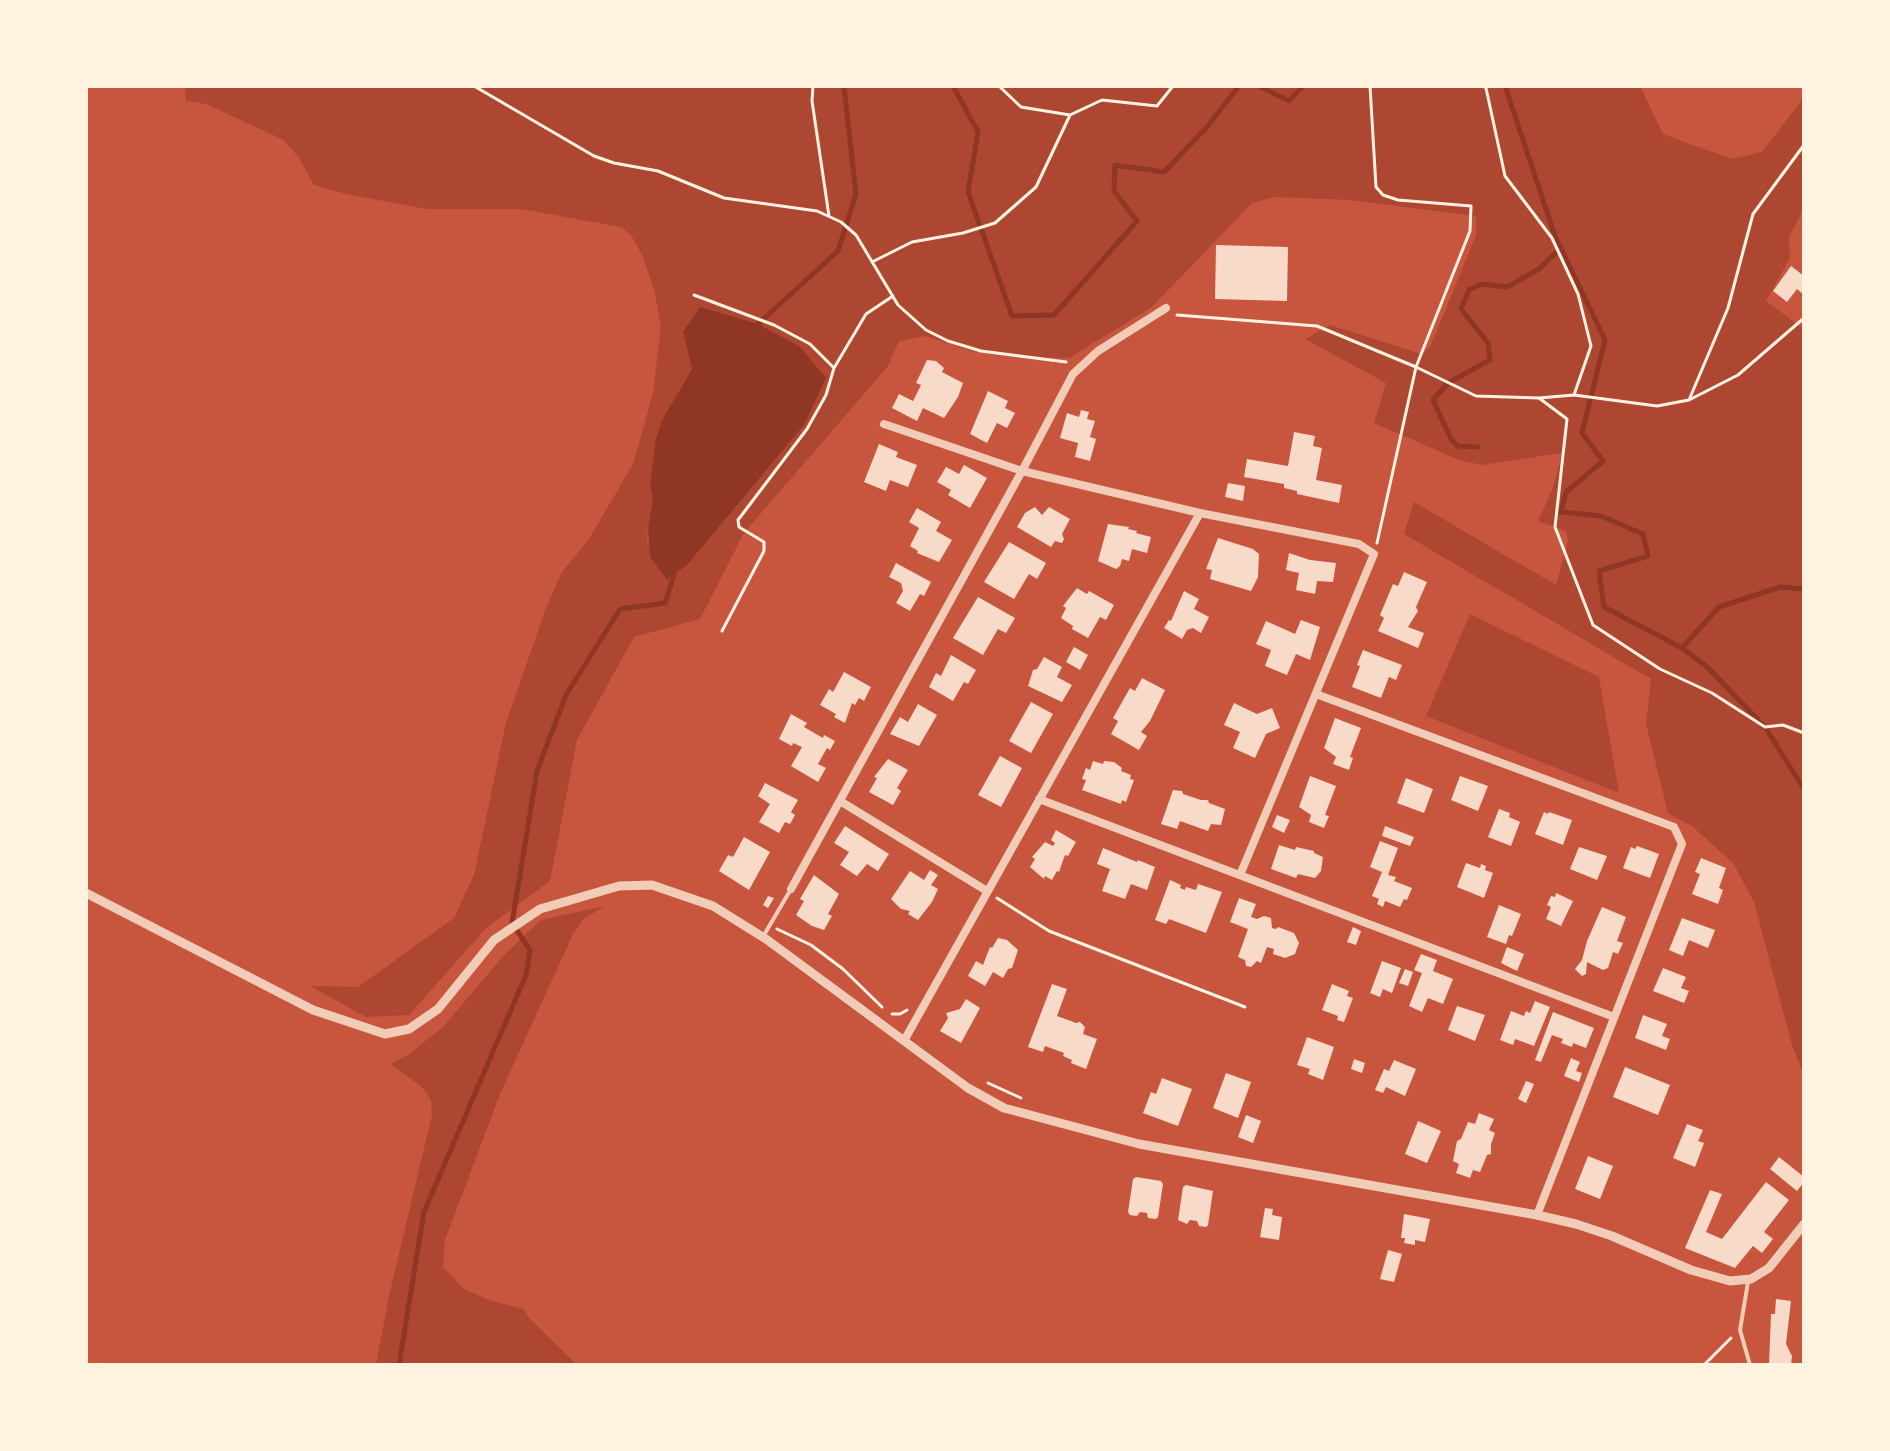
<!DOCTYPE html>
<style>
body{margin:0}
#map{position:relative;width:1890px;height:1451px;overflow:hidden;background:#c8553d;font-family:Lato,sans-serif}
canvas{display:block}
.frame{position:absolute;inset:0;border:88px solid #fff3e0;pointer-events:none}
</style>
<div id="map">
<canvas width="1890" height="1451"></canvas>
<div class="frame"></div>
</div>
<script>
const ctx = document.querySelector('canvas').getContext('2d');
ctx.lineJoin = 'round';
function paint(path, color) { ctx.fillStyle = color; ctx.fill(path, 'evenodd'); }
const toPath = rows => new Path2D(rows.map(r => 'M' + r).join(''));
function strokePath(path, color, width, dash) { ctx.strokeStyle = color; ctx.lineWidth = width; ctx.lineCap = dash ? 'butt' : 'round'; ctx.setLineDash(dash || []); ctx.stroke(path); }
paint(toPath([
 [185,86,1640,86,1663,134,1732,159,1762,152,1804,97,1804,208,1789,237,1790,258,1766,301,1801,327,1804,325,1804,1075,1792,1045,1754,902,1733,863,1692,826,1668,813,1646,724,1651,679,1404,534,1414,502,1556,585,1568,541,1566,531,1538,521,1553,488,1562,453,1482,465,1459,460,1374,423,1386,383,1305,339,1330,325,1421,354,1430,347,1476,235,1476,216,1350,200,1275,197,1252,203,1152,307,1069,358,1016,357,971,351,925,336,899,341,888,366,744,533,700,619,634,637,577,740,550,881,487,927,409,1015,366,1017,310,986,358,987,454,918,474,875,506,723,546,608,562,572,589,539,633,464,653,393,661,326,654,289,642,255,631,235,621,227,521,209,427,209,346,194,314,185,299,158,284,140,206,104,186,101],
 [683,332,804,425,687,565,667,580,647,540,648,528,653,498,656,438,662,420,692,369],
 [1470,614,1599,677,1619,793,1426,716],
 [605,906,582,920,573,934,500,1094,445,1240,443,1267,464,1289,492,1301,524,1309,529,1318,577,1365,376,1365,389,1296,432,1115,431,1100,421,1086,390,1064,409,1054,444,1026,504,955,541,920]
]), '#ae4732');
paint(toPath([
 [700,307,758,324,799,346,826,378,804,425,687,565,667,580,650,557,648,528,653,498,650,485,656,438,662,420,692,369,683,332]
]), '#8f3625');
strokePath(toPath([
 [953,86,978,132,968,192,1012,316,1054,315,1137,221,1114,191,1115,165,1164,172,1207,127,1239,86],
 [1259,86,1289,101,1303,86],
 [1505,86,1555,236,1605,340,1582,433,1603,461,1566,492,1561,512,1601,516,1643,534,1648,556,1599,571,1604,607,1682,648,1719,607,1780,587,1804,589],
 [758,324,838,251,856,194,844,86],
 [1478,447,1458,446,1451,439,1433,400,1448,383,1490,360,1488,343,1461,309,1469,290,1481,284,1507,287,1539,269,1561,248],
 [1682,648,1707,667,1765,727,1804,789],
 [399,1365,424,1212,526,975,530,950,512,923,537,771,566,695,620,609,665,603,674,575]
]), '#8f3625', 5);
paint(toPath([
 [1216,245,1288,247,1287,301,1215,299],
 [1791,266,1804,276,1804,295,1797,289,1787,302,1773,291],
 [927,360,936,361,944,368,942,372,963,383,958,397,944,418,923,408,917,421,892,408,899,394,913,401,921,385,916,383],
 [988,391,1008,401,1005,408,1015,413,1007,428,997,423,987,443,970,434],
 [1081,410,1089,412,1087,419,1095,421,1090,437,1096,439,1090,461,1075,457,1078,443,1060,438,1067,413,1079,417],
 [1294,432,1315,436,1313,446,1322,448,1316,480,1342,485,1339,503,1297,494,1297,491,1284,488,1284,484,1244,477,1247,459,1288,466],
 [879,444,898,452,896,457,917,465,908,487,890,480,886,491,864,482],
 [964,465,987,478,970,508,948,495,951,490,937,482,946,467,959,474],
 [1228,483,1245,486,1243,501,1225,497],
 [1035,507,1042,515,1049,507,1070,519,1062,534,1064,539,1062,543,1055,541,1051,547,1017,527,1025,513],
 [917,508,941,522,936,531,952,540,939,562,917,553,918,551,910,546,919,528,909,522],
 [1108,524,1129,527,1128,529,1137,531,1136,533,1151,537,1147,553,1132,549,1129,561,1122,559,1120,566,1116,569,1098,561],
 [1218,538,1253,549,1259,554,1258,577,1251,591,1210,579,1212,570,1206,569],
 [1009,542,1046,563,1037,579,1029,574,1014,599,984,582],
 [1289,553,1310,560,1336,563,1333,582,1317,581,1315,594,1296,590,1299,573,1286,570],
 [896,563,931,582,924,596,920,594,910,611,896,603,903,591,901,583,889,577],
 [1404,572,1427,582,1416,607,1418,611,1408,627,1424,633,1418,648,1378,631,1384,618,1380,615,1393,584,1398,586],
 [1077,588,1087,594,1089,591,1114,605,1106,620,1100,617,1088,638,1072,629,1073,626,1061,618,1066,608,1063,606],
 [1184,591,1199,599,1194,609,1209,617,1201,633,1193,628,1187,630,1182,639,1164,628,1169,620,1171,621],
 [978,597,1015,618,1006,633,998,629,983,655,953,638],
 [1301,620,1320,627,1310,660,1296,654,1287,675,1265,666,1271,650,1256,644,1266,621,1295,634],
 [1074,647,1088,655,1080,670,1066,662],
 [1363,650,1402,665,1396,680,1389,677,1381,698,1352,687,1360,666,1357,665],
 [951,655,976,670,968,684,964,682,953,701,929,687,936,673,941,676],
 [1044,657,1062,667,1057,677,1072,685,1062,702,1028,686,1033,670,1037,669],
 [844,672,871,687,864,701,859,698,855,705,852,703,845,723,834,717,836,714,820,705,829,689,833,692],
 [1142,678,1165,690,1150,721,1141,732,1147,736,1139,750,1111,734,1118,721,1113,718,1130,688,1135,691],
 [1031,702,1053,714,1031,753,1009,741],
 [1234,703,1257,714,1272,708,1280,728,1266,734,1255,758,1233,748,1240,732,1224,725],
 [918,704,937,715,919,746,890,734,900,717,908,722],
 [791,714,807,723,804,727,823,738,824,735,835,741,830,750,827,748,818,764,826,768,818,782,791,766,802,747,793,743,792,746,779,739],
 [1335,718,1361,728,1350,757,1353,758,1349,770,1333,764,1336,757,1324,748],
 [1000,756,1022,768,1001,807,978,795],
 [888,759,908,770,897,788,901,791,893,805,869,792,877,778,874,777],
 [1093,761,1103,764,1104,761,1114,762,1122,768,1121,771,1131,775,1130,779,1134,780,1126,802,1122,800,1121,804,1082,790,1086,780,1082,779,1086,768,1090,770],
 [1310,776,1336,786,1325,815,1329,816,1324,828,1309,822,1311,815,1299,807],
 [1460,776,1488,786,1478,811,1451,800],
 [1406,778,1433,789,1424,813,1397,803],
 [765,783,798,800,791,812,795,815,790,824,785,822,779,833,759,822,770,804,758,796],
 [1173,790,1182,791,1183,794,1201,800,1208,800,1209,803,1225,809,1221,825,1211,824,1208,831,1180,821,1177,829,1161,824],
 [1499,809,1510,813,1509,817,1520,822,1511,846,1488,837],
 [1544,812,1548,814,1549,812,1572,820,1563,845,1535,834],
 [1277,815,1290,820,1284,833,1272,827],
 [845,826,889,854,878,871,867,864,857,876,840,865,849,852,834,843],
 [1385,826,1414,837,1410,846,1382,836],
 [1056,830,1076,842,1068,856,1065,855,1059,872,1057,871,1052,880,1045,876,1044,879,1030,867,1035,859,1032,857,1045,842,1053,846,1055,843,1051,840],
 [744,837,770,852,749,890,719,871,728,855,733,857],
 [1380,841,1398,848,1388,875,1396,877,1394,881,1412,888,1407,900,1404,899,1400,907,1385,901,1383,907,1377,904,1379,899,1372,896,1382,872,1370,867],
 [1279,845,1295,850,1296,847,1314,851,1314,853,1323,857,1321,871,1315,878,1298,874,1296,878,1271,869],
 [1637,846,1659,854,1650,878,1623,868,1631,847,1635,849],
 [1579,847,1607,856,1597,880,1570,869],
 [1103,848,1137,862,1138,860,1155,867,1147,890,1131,884,1125,899,1102,891,1110,869,1097,864],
 [1701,858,1726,868,1719,888,1723,890,1718,904,1692,894,1700,874,1695,872],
 [1466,863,1480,868,1481,864,1486,866,1485,870,1493,873,1484,898,1457,887],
 [930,870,938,875,931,885,938,889,932,902,918,920,908,914,910,911,901,909,891,899,910,871,924,880],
 [814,875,839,894,828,914,832,916,824,930,812,926,796,915,804,901,800,899],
 [1170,880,1181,885,1180,888,1185,890,1186,887,1196,890,1198,884,1222,892,1206,933,1169,919,1166,924,1155,920],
 [1556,893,1573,901,1561,926,1546,919,1551,907,1547,905,1551,896,1555,897],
 [768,896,774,898,768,908,763,905],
 [1239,898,1256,904,1251,917,1257,919,1264,916,1271,918,1272,928,1276,929,1278,927,1294,933,1299,943,1295,954,1285,958,1273,954,1274,949,1267,947,1261,963,1257,961,1251,967,1246,966,1245,960,1238,957,1248,929,1230,922],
 [1499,905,1521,914,1512,936,1509,935,1506,944,1487,937],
 [1602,907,1626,917,1617,941,1623,943,1618,954,1613,952,1608,968,1603,970,1587,962,1586,974,1582,976,1575,969,1582,960,1587,941],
 [1682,918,1715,930,1708,948,1689,940,1683,956,1669,950],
 [1353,927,1361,931,1356,945,1347,942],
 [998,938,1007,940,1018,950,1012,968,1008,969,1003,978,993,972,985,986,968,976,976,961,983,965,990,947,992,948],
 [1507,947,1524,954,1517,971,1501,963],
 [1421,954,1437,960,1433,971,1453,979,1443,1004,1428,998,1422,1012,1409,1006,1422,973,1414,970],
 [1382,961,1401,968,1392,993,1383,989,1380,997,1370,993],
 [1663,968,1686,977,1681,988,1689,991,1684,1003,1653,991],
 [1405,969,1413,972,1408,986,1399,983],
 [1052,984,1067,989,1057,1016,1076,1023,1080,1022,1085,1027,1083,1034,1097,1039,1086,1069,1071,1063,1072,1060,1063,1056,1064,1053,1045,1046,1043,1052,1028,1047],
 [1332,984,1349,991,1347,996,1353,998,1344,1022,1337,1020,1338,1016,1322,1010],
 [966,999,980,1008,961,1043,940,1031,948,1018,946,1013,960,1009],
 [1535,1001,1550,1007,1534,1046,1515,1039,1513,1045,1500,1040,1511,1011,1524,1016,1526,1011,1530,1013],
 [1457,1006,1485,1015,1475,1041,1448,1030],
 [1553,1012,1594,1028,1586,1048,1573,1043,1572,1047,1561,1043,1563,1039,1552,1035,1541,1062,1535,1060],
 [1643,1015,1667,1024,1662,1036,1670,1039,1666,1050,1635,1038],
 [1307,1037,1334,1047,1323,1080,1308,1074,1310,1069,1297,1065],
 [1571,1058,1580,1062,1576,1071,1582,1073,1579,1082,1564,1076],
 [1354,1059,1365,1063,1362,1073,1351,1069],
 [1394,1060,1416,1069,1405,1096,1386,1087,1383,1093,1375,1090,1384,1069,1389,1071],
 [1625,1067,1670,1085,1658,1115,1613,1097],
 [1226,1073,1251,1082,1238,1118,1213,1108],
 [1162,1078,1192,1089,1178,1126,1143,1113,1151,1092,1156,1094],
 [1526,1081,1534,1084,1526,1103,1518,1099],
 [1479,1113,1494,1119,1489,1130,1495,1133,1491,1144,1491,1154,1487,1155,1480,1172,1473,1170,1470,1178,1456,1173,1459,1164,1453,1161,1457,1141,1461,1139,1468,1122,1475,1124],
 [1246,1115,1261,1121,1253,1143,1238,1137],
 [1418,1121,1441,1131,1427,1163,1405,1154],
 [1687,1124,1703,1130,1698,1141,1704,1143,1695,1167,1673,1158],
 [1588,1156,1613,1166,1600,1199,1575,1189],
 [1779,1157,1804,1177,1804,1182,1797,1191,1770,1169],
 [1136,1177,1161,1181,1163,1184,1158,1217,1156,1219,1148,1218,1147,1213,1140,1212,1137,1216,1130,1215,1128,1212,1133,1179],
 [1766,1182,1789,1200,1764,1232,1773,1239,1762,1253,1753,1246,1735,1268,1685,1248,1710,1190,1722,1194,1706,1232,1722,1239],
 [1186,1185,1213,1191,1208,1225,1206,1227,1199,1226,1197,1221,1190,1220,1187,1224,1178,1220,1183,1187],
 [1265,1208,1273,1209,1272,1215,1282,1217,1279,1240,1260,1237],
 [1404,1214,1430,1219,1425,1242,1415,1240,1415,1245,1404,1243,1405,1238,1401,1238],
 [1388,1250,1402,1254,1394,1282,1380,1279],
 [1776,1299,1791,1301,1786,1344,1792,1356,1791,1365,1769,1365,1771,1314,1775,1314]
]), '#f7dbc8');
strokePath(toPath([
 [474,86,594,156,614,163,658,171,724,198,817,211,841,222,856,235,898,305,926,330,948,341,981,351,1066,362],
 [813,86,812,101,829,216],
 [999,86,1021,107,1070,115,1102,100,1157,106,1173,86],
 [1370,86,1376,187,1383,195,1398,200,1471,206,1470,231,1416,367,1377,543],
 [1483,86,1486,88,1505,176,1552,238,1578,294,1591,346,1574,395],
 [872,262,912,242,963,233,995,223,1036,187,1070,115],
 [694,295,774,325,810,344,834,368],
 [1177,315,1317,326,1416,367,1476,396,1539,398,1574,395,1657,406,1689,400,1738,375,1804,318],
 [1539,398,1567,419,1555,527,1593,625,1660,669,1712,693,1765,727,1783,725,1804,733],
 [1689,400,1728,308,1753,214,1804,145],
 [722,631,764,551,764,542,739,527,738,520,807,429,826,395,834,368,866,314,893,296],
 [997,898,1049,931,1245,1007],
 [777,929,811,945,843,969,882,1007],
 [892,1014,900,1014,907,1010],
 [988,1083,1021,1098],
 [1704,1365,1731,1338]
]), '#fff3e0', 3);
strokePath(toPath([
 [764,935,791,889],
 [1748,1282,1740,1330,1750,1365]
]), '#f1ccb7', 4);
strokePath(toPath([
 [884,424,1022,471,1200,513,1359,544,1374,554,1240,875],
 [1316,694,1674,827,1682,844,1537,1215],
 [1039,799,1614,1017],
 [840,801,987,891],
 [791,889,1022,471,1073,374,1098,351,1166,308],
 [905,1039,1200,513]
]), '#f1ccb7', 8);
strokePath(toPath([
 [86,893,313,1010,385,1034,409,1029,438,1009,494,940,540,909,619,886,652,885,713,906,766,939,968,1088,1004,1108,1139,1144,1537,1215,1576,1224,1612,1236,1691,1270,1730,1281,1751,1279,1769,1268,1804,1224]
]), '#f1ccb7', 9);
</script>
